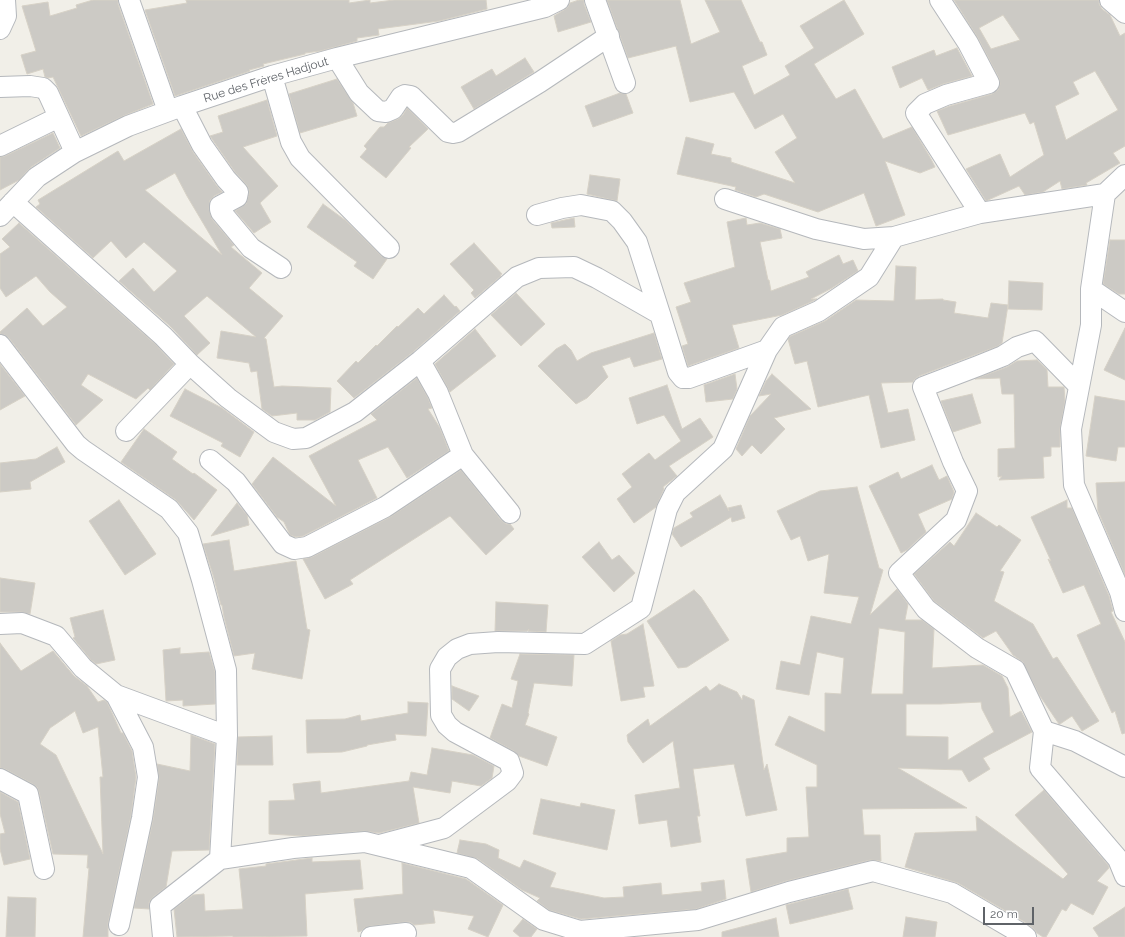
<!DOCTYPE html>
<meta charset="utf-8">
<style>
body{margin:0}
#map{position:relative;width:1125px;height:937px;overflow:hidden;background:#f1efe8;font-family:Raleway,sans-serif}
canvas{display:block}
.scale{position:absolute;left:983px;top:907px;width:51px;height:18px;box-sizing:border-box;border:2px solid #5f6368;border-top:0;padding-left:5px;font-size:12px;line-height:14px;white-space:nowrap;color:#5f6368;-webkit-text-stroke:3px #fff;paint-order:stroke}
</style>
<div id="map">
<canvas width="1125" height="937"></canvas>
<div class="scale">20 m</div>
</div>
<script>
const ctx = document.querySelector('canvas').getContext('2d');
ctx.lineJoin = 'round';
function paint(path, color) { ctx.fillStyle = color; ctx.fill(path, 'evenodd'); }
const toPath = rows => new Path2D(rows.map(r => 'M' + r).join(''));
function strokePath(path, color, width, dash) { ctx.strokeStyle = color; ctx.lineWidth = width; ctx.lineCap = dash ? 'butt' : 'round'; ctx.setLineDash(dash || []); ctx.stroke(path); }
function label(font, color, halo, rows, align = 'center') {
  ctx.font = font + ' Raleway,sans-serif'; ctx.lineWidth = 3.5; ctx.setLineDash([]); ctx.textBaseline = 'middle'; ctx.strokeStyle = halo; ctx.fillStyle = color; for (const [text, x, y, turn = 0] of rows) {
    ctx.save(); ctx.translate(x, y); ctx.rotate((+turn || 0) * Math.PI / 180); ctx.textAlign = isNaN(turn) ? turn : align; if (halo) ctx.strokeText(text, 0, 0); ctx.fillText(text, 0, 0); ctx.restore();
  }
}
const building = toPath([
 [93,0,118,0,118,4,153,104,123,116,81,136,53,77,48,78,45,77,43,69,27,74,21,55,36,51,22,6,48,2,50,16,77,8,76,5,93,0],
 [186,0,349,0,349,3,370,0,370,3,394,0,486,0,487,9,439,21,378,29,379,35,357,38,357,41,320,51,305,53,305,54,263,64,264,66,249,70,250,71,175,96,145,10,187,3,186,0],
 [579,0,584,0,584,4,591,22,558,32,554,16,564,10,568,7,570,3,579,0],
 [607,0,680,0,691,44,720,32,705,0,741,0,760,42,762,42,767,55,742,66,754,95,790,75,785,66,814,48,800,26,844,0,864,34,814,64,836,99,855,89,883,139,912,127,931,159,935,167,920,173,885,161,905,215,876,226,864,193,818,212,764,194,756,197,735,190,736,187,677,174,686,137,714,144,711,154,731,158,731,162,795,183,775,152,797,138,783,114,755,129,734,92,690,102,676,46,628,58,607,0],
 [954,0,1099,0,1099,4,1102,9,1110,15,1120,36,1125,33,1125,146,1113,153,1120,163,1086,183,1087,185,1062,189,1060,181,1043,192,1025,195,1019,186,986,201,966,169,1000,154,1010,177,1044,155,1034,122,1030,124,1025,113,948,135,937,111,950,106,992,94,998,90,1000,84,999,78,978,38,954,0],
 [1003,15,1020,40,991,49,979,28,1003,15],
 [1095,71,1118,110,1066,140,1055,106,1079,94,1073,82,1095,71],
 [957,48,972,76,943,84,928,90,922,78,900,88,892,67,934,50,936,56,957,48],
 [525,58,534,72,474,109,461,87,492,69,496,76,525,58],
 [337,79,353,103,357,116,300,133,289,94,337,79],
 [620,93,626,94,633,113,593,127,585,106,620,93],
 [267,100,277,136,243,147,278,186,260,203,271,222,254,233,235,211,246,204,249,194,249,189,246,184,235,172,210,136,223,132,218,116,267,100],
 [407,108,428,129,409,147,411,148,386,178,360,157,367,149,364,146,380,127,384,127,388,123,398,119,403,115,407,108],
 [181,129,193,152,217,186,222,192,214,196,210,200,209,209,212,219,234,245,231,247,262,273,249,288,283,316,264,338,266,339,274,387,282,386,331,388,330,412,315,420,297,420,297,413,272,416,262,409,257,371,251,372,249,363,217,358,221,331,256,337,207,296,184,316,210,343,197,355,171,327,119,281,133,268,154,292,177,271,144,242,126,258,111,241,93,258,36,207,40,204,38,200,118,151,124,161,181,129],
 [175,173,187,196,222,255,145,190,175,173],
 [53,133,60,148,31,167,19,180,0,190,0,157,5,156,53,133],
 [590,175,620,179,617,201,587,194,590,175],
 [323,204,345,220,381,256,387,259,373,279,354,266,357,262,307,227,323,204],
 [574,218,575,227,552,228,551,223,574,218],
 [746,218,747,225,760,223,780,229,782,238,760,242,768,280,769,280,771,291,809,277,806,272,839,255,843,264,853,260,858,271,832,288,811,299,817,299,813,301,782,315,732,325,739,348,688,366,682,346,688,344,676,307,691,302,684,283,735,267,727,222,746,218],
 [19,223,155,344,174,364,150,390,148,388,136,399,88,374,81,385,103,400,76,425,9,338,5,335,0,334,0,332,27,308,43,326,67,307,50,292,36,276,6,297,0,288,0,254,10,247,2,239,19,223],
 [1110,240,1125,240,1125,294,1119,294,1103,284,1110,240],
 [474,243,502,274,500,275,501,276,475,298,471,293,474,290,450,264,474,243],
 [896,266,916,267,915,300,943,299,943,300,956,302,954,313,988,318,991,303,1008,305,1002,343,998,346,919,376,914,380,913,382,881,383,888,413,908,409,915,440,881,448,869,395,818,407,807,361,795,364,788,339,791,336,825,321,856,300,894,301,896,266],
 [1009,281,1043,283,1042,310,1008,309,1009,281],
 [516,293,545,324,521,346,491,315,516,293],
 [444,295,455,307,456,306,460,311,413,352,354,398,337,381,356,361,358,363,376,345,377,346,397,326,398,327,418,308,424,314,444,295],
 [1125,328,1125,380,1104,370,1125,328],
 [475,329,496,356,450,392,435,364,475,329],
 [654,333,662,359,634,367,630,357,602,366,608,377,587,398,576,404,538,366,556,349,565,344,571,350,577,361,591,353,654,333],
 [1037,360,1047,370,1048,387,1064,387,1065,401,1060,429,1060,447,1051,447,1051,456,1043,457,1044,478,999,480,1002,476,998,477,998,449,1015,448,1014,394,1002,394,1000,378,975,379,1007,367,1017,361,1037,360],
 [0,364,25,396,0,410,0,364],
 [735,374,737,389,733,399,706,402,704,385,735,374],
 [772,374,811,409,774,418,785,429,761,454,752,445,742,456,736,449,750,416,771,394,759,396,766,381,772,374],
 [417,378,428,398,432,408,428,409,440,428,449,451,407,478,388,447,358,460,377,498,303,536,296,537,290,535,284,522,277,517,252,484,273,457,336,506,309,456,377,420,371,414,417,378],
 [667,385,682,429,700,418,713,437,669,466,677,476,663,487,664,489,656,507,634,523,617,499,632,487,622,474,649,453,655,460,681,441,664,415,637,424,629,398,667,385],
 [185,389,222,408,254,432,240,457,221,446,223,443,170,416,185,389],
 [972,394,981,423,953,432,941,401,972,394],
 [1095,396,1125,401,1125,447,1118,447,1116,461,1086,456,1095,396],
 [144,429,177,452,172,459,193,474,194,473,217,490,194,520,176,500,121,462,144,429],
 [57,447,65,462,30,482,31,489,0,492,0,463,36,459,57,447],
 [932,465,939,480,947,476,954,492,952,499,918,514,926,532,907,550,901,553,869,486,898,472,901,479,932,465],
 [461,470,501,520,506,524,510,524,514,529,486,555,450,516,350,580,353,584,325,599,303,559,312,557,390,517,461,470],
 [1125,482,1125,575,1098,511,1096,483,1125,482],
 [857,487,879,568,883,570,870,615,897,589,908,604,905,620,922,620,934,629,932,668,983,665,1002,676,1008,688,1010,717,1021,711,1032,732,983,758,990,769,969,782,962,770,898,768,967,808,862,809,864,835,880,835,881,861,870,860,786,881,751,892,746,859,787,852,787,838,809,837,806,787,817,787,817,765,775,745,789,716,825,732,825,693,841,694,844,658,817,652,809,695,776,689,781,661,800,665,811,616,851,624,859,597,824,593,829,554,808,561,800,536,791,540,777,511,820,491,857,487],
 [879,628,905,632,903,694,871,694,879,628],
 [981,702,982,709,994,732,948,760,948,737,906,736,906,704,941,704,981,702],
 [720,495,729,511,728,508,741,505,745,518,732,522,731,517,681,547,672,534,674,528,693,517,690,513,720,495],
 [119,500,156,554,125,575,89,521,119,500],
 [1067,500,1067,508,1072,508,1109,596,1113,611,1111,612,1125,642,1125,733,1122,734,1115,711,1112,713,1077,635,1101,624,1084,585,1063,593,1048,559,1051,561,1031,517,1067,500],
 [237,503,247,515,249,525,211,536,237,503],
 [976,513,997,527,999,525,1021,540,1000,571,1004,572,994,601,1033,624,1053,659,1057,657,1099,721,1082,731,1072,716,1060,724,1059,724,1040,696,1023,663,1024,663,1013,655,996,631,983,638,934,601,914,574,950,542,954,546,976,513],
 [229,540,234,571,296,561,307,629,310,630,302,679,252,669,255,653,234,656,224,617,222,605,221,605,213,575,203,544,229,540],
 [599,542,612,560,619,555,635,573,614,592,582,557,599,542],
 [0,578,35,583,30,614,21,612,0,612,0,578],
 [694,590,701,597,729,640,687,667,678,668,647,621,694,590],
 [496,602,548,605,546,632,528,631,529,629,527,631,495,631,496,602],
 [103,610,115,660,96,664,91,660,73,638,75,637,70,618,103,610],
 [643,624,654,686,643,687,645,697,621,701,611,641,620,635,627,634,643,624],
 [0,643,21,671,53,651,74,676,87,686,98,702,104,700,107,702,113,715,121,733,123,733,132,751,136,777,131,816,108,923,108,937,83,937,89,868,87,868,88,855,53,854,39,792,37,787,33,784,5,769,0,768,0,643],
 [75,711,83,733,98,727,103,777,100,777,103,854,56,755,40,744,50,728,75,711],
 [180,648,180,654,209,652,215,672,215,704,183,706,183,700,166,701,163,650,180,648],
 [520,654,574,655,572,686,534,683,528,713,529,714,525,725,557,737,547,766,519,756,514,751,490,738,502,704,512,708,518,681,511,679,520,654],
 [719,684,737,692,742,700,743,695,754,700,764,770,767,764,777,810,746,816,734,764,693,769,700,816,697,816,701,842,671,847,667,820,639,824,635,795,680,788,673,741,643,763,628,742,627,735,648,719,650,726,706,686,710,691,719,684],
 [452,686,479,696,469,711,452,699,452,686],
 [408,702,428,703,426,736,395,734,396,740,367,745,367,746,342,752,307,753,306,720,345,719,360,715,361,721,408,713,408,702],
 [191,735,215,744,209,850,172,851,166,887,153,897,149,902,149,909,134,908,153,820,159,779,157,764,190,771,191,735],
 [272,736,273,765,237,765,238,737,272,736],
 [432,748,473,755,494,766,492,778,481,786,452,781,450,793,413,787,419,823,379,833,364,831,303,836,269,834,269,801,295,800,293,784,320,781,321,793,409,781,411,772,427,775,432,748],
 [1044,790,1108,865,1109,868,1097,881,1108,887,1093,915,1071,903,1066,911,1062,909,1046,937,1043,937,1037,933,1033,928,1028,924,958,883,905,867,915,833,977,831,976,816,1063,879,1068,874,1015,815,1044,790],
 [0,792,18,802,30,859,4,865,0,849,0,834,5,833,0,814,0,792],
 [541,799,580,807,581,803,615,810,607,850,533,834,541,799],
 [460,840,486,844,499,850,498,858,520,868,524,860,556,873,550,887,604,898,624,897,623,887,661,883,662,895,702,891,701,883,724,880,726,899,696,909,581,919,549,910,537,901,540,898,522,890,478,859,457,853,460,840],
 [312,858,312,862,360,860,363,889,305,894,307,936,233,937,233,936,177,937,174,909,193,895,204,894,205,911,243,909,239,869,266,866,266,864,312,858],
 [402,863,466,879,503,905,488,937,468,929,474,916,433,910,435,923,414,925,410,922,405,922,370,926,364,928,361,931,358,932,354,899,403,894,402,863],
 [848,889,853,909,790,924,786,905,848,889],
 [8,897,36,898,35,937,6,937,8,897],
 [1125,907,1125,937,1099,937,1093,928,1125,907],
 [906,917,937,922,935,937,903,937,906,917],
 [776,918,779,937,722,937,722,932,776,918],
 [523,919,537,929,531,937,520,937,513,931,523,919]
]);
paint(building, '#cccac5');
strokePath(building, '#d6d1c6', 1);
const street = toPath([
 [129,0,168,111],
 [595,0,625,83],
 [940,0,968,43,989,83,946,95,925,104,916,113,980,213],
 [1110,0,1125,13],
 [0,29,6,16,5,0],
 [337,58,359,93,378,111,386,112,393,109,401,97,405,95,411,96,448,132,453,133,458,132,540,82,609,36],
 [272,76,291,142,300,158,389,248],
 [0,87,30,86,43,88,48,93,75,152],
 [182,106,202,145,226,179,238,192,237,197,220,206,220,209,221,212,251,248,281,268],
 [0,146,59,117],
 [1125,175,1105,194,1091,289,1091,325,1071,429,1074,485,1120,592,1125,611],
 [725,199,816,229,864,239,894,237],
 [13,202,163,336,190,364,228,398,274,432,293,439,306,438,355,412,420,361,517,277,539,268,574,267,597,278,660,314,678,372,683,378,689,378,767,350,783,327,819,311,869,277,894,237,980,213,1105,194],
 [537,215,562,208,581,205,612,211,622,221,637,242,660,314],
 [0,216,37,177,75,152,128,126,182,106,272,76,337,58,545,7,559,0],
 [1091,289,1125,312],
 [0,345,76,444,83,450,169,509,188,533,202,580,226,670,227,736],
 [420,361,438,393,463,455,510,513],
 [126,431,190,364],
 [210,460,236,482,283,544,294,549,307,547,385,507,463,455],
 [0,624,22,623,56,636,83,668,116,695,227,736,220,859,293,848,365,842,471,868,544,920,580,931,698,920,789,892,873,871,952,893,1022,934,1026,937],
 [116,695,143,747,148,777,142,818,119,925],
 [1044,731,1015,670,977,648,926,609,899,573,956,520,967,491,953,462,923,387,978,366,1003,356,1017,347,1035,341,1079,386],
 [1125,767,1075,741,1044,731,1040,768,1118,859,1125,876],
 [0,779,28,794,44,869],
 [380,845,444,828,507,781,513,773,509,761,455,732,447,725,441,715,440,669,447,657,457,649,470,644,498,642,585,644,641,608,667,509,675,493,723,449,767,350],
 [163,937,160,906,220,859],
 [371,937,406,933]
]);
strokePath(street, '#b5b8bc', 22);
strokePath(street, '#fff', 20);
label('12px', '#5f6368', '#fff', [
 ["Rue des Frères Hadjout",266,80,-17]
]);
</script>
